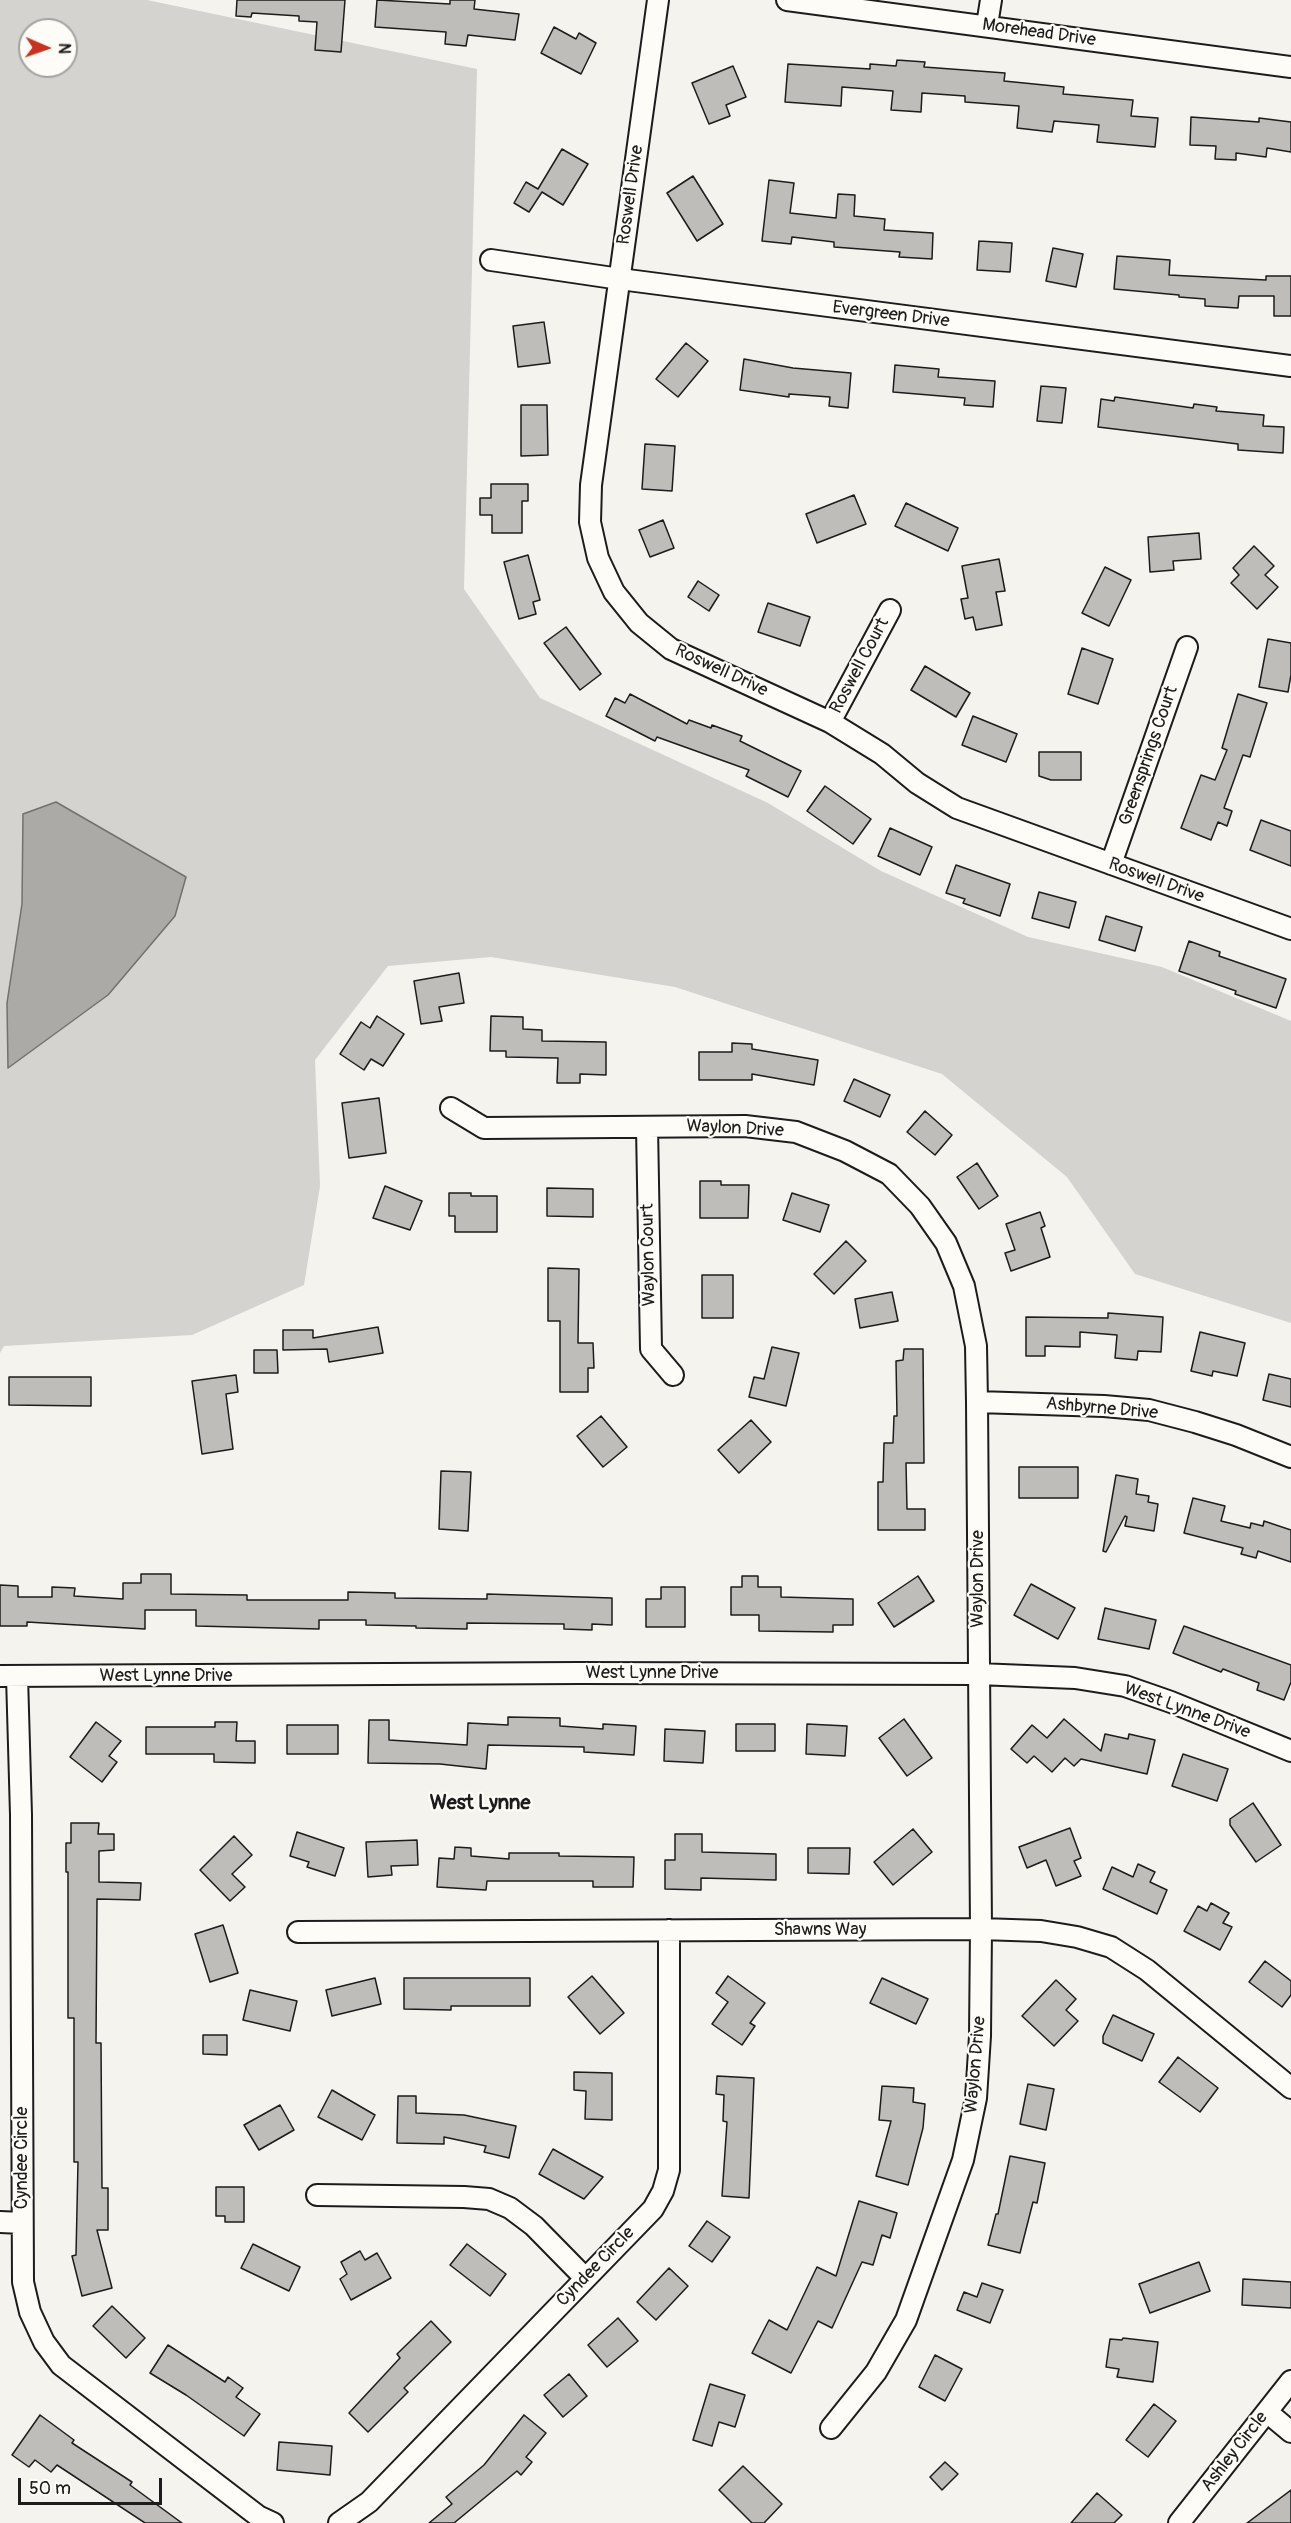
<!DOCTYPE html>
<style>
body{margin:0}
#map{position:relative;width:1291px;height:2523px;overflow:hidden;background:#f4f3ee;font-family:Pangolin,sans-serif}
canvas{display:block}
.north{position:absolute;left:18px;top:18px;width:60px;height:60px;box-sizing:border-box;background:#fdfcf7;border:2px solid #a3a29f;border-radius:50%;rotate:92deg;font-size:16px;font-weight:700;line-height:24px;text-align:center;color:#1c1c1c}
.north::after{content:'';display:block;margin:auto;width:21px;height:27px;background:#c8321e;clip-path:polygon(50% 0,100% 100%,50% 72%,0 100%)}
.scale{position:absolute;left:18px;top:2478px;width:144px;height:27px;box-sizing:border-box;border:3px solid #1c1c1c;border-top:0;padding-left:8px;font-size:18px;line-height:21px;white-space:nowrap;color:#1c1c1c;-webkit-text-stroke:4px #fdfcf7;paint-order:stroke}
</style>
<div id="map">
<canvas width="1291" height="2523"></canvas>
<div class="north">N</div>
<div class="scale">50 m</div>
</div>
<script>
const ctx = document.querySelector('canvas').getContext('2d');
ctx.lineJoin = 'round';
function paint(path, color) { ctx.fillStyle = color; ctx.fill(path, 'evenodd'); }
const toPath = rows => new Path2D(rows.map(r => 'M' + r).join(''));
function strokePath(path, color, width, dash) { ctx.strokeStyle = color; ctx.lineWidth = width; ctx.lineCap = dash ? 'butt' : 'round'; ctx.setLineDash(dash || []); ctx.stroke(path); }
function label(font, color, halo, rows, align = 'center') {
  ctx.font = font + ' Pangolin,sans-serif'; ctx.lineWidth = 4.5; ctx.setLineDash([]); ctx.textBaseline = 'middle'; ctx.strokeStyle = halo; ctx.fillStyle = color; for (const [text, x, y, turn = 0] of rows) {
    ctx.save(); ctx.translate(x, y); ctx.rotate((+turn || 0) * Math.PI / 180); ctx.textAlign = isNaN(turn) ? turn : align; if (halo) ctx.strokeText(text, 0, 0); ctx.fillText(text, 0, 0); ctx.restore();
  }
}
paint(toPath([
 [0,0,147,0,477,69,464,589,540,698,768,803,881,871,1028,937,1162,967,1291,1021,1291,1323,1135,1274,1067,1177,942,1074,675,987,491,957,388,966,315,1060,320,1186,304,1285,192,1335,4,1346,0,1353],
 [30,30,66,30,66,66,30,66]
]), '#d4d3cf');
const water = toPath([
 [56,802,186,877,175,916,108,995,8,1068,7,1003,22,904,23,814,56,802]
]);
paint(water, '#abaaa6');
strokePath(water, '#72716f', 1.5);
const building = toPath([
 [237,0,345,0,341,52,315,50,317,22,299,21,299,16,252,13,251,17,236,16,237,0],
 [377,0,450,4,450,0,475,0,474,9,519,14,515,40,468,35,466,46,445,44,446,32,375,27,377,0],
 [554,27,576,39,579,33,596,43,581,74,541,53,554,27],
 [897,60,925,62,924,67,1005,73,1004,81,1064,87,1063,94,1133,100,1131,116,1158,118,1155,147,1097,142,1099,125,1054,121,1052,132,1017,128,1019,106,965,102,965,96,922,93,921,112,891,110,893,91,842,87,841,106,785,102,788,64,870,69,870,64,896,66,897,60],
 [733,66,746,97,726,105,730,116,709,124,692,83,733,66],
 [1191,117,1259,122,1259,118,1291,122,1291,152,1267,148,1266,157,1236,153,1236,160,1215,159,1216,146,1190,145,1191,117],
 [562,149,588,164,563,205,542,192,529,212,514,203,526,182,538,189,562,149],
 [693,176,723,224,697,241,667,193,693,176],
 [769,180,794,183,790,213,836,218,838,194,855,195,854,216,885,219,884,230,933,233,932,259,899,257,900,252,834,247,834,242,792,237,791,244,762,241,769,180],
 [979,241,1012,243,1010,272,977,270,979,241],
 [1053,248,1083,254,1076,287,1046,281,1053,248],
 [1117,256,1170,260,1169,275,1266,280,1266,276,1291,276,1291,316,1274,316,1274,296,1239,296,1238,308,1205,306,1205,299,1179,297,1179,295,1114,289,1117,256],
 [544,322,550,363,518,367,513,326,544,322],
 [686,343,708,361,678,397,656,379,686,343],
 [744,359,793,368,851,373,848,408,829,406,830,397,789,394,789,397,740,390,744,359],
 [895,365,939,369,938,377,995,381,993,407,964,405,965,398,893,392,895,365],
 [1041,386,1066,388,1062,423,1037,421,1041,386],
 [1115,397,1193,408,1194,404,1217,407,1216,411,1264,415,1263,426,1284,427,1283,453,1238,450,1238,444,1098,427,1101,399,1114,401,1115,397],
 [521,405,547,405,548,455,521,456,521,405],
 [645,444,675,446,672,491,642,489,645,444],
 [491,484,528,484,528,501,522,501,522,533,492,533,492,515,480,515,480,498,491,498,491,484],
 [854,495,866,524,817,543,806,514,854,495],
 [906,503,958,528,948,551,895,526,906,503],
 [663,520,674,548,650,557,639,530,663,520],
 [1199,533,1201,559,1173,561,1174,570,1150,572,1148,537,1199,533],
 [1254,546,1274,566,1265,575,1278,587,1257,609,1231,583,1239,575,1233,568,1254,546],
 [528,555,540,600,533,602,536,614,519,619,504,562,528,555],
 [999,559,1005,591,996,592,1002,625,976,630,973,617,965,619,961,599,968,598,962,566,999,559],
 [1105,567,1131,580,1109,626,1082,613,1105,567],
 [698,581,719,595,709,611,688,597,698,581],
 [768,603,810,617,800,646,758,632,768,603],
 [566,627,601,674,580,690,544,643,566,627],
 [1268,639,1291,643,1291,675,1288,692,1259,687,1268,639],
 [1082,648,1113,659,1098,704,1068,694,1082,648],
 [925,666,970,693,956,717,911,690,925,666],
 [630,694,687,724,689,720,711,728,712,725,742,736,740,741,801,771,788,797,746,776,749,770,657,737,655,741,606,716,615,698,625,703,630,694],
 [1238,694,1267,703,1250,757,1243,755,1224,808,1232,811,1227,826,1218,822,1211,840,1181,828,1201,775,1215,780,1227,750,1222,748,1238,694],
 [973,716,1017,734,1006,762,962,745,973,716],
 [1039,752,1081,752,1081,780,1051,780,1039,776,1039,752],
 [825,786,871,819,853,844,807,811,825,786],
 [1261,820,1291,831,1291,866,1250,850,1261,820],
 [890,828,932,847,920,875,878,856,890,828],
 [956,865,1010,884,1000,916,963,903,965,899,946,893,956,865],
 [1039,892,1076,902,1069,928,1032,918,1039,892],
 [1106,916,1142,927,1135,951,1099,940,1106,916],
 [1189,941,1220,952,1219,956,1286,979,1276,1008,1235,994,1236,991,1179,971,1189,941],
 [459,973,464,1003,439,1007,442,1021,421,1024,414,981,459,973],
 [377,1016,404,1034,383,1066,371,1059,364,1070,340,1054,361,1022,370,1028,377,1016],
 [491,1016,523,1017,523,1029,542,1030,542,1041,606,1042,606,1075,580,1074,580,1083,557,1083,558,1058,506,1057,506,1051,490,1051,491,1016],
 [732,1043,752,1044,752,1049,818,1060,814,1085,752,1074,752,1080,699,1080,699,1052,732,1052,732,1043],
 [854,1079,890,1095,880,1117,844,1101,854,1079],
 [379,1098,386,1153,349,1158,342,1103,379,1098],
 [925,1111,952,1135,935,1155,907,1132,925,1111],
 [977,1163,998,1196,979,1209,957,1177,977,1163],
 [700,1181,721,1181,721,1185,749,1185,748,1218,700,1218,700,1181],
 [385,1186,422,1201,410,1230,373,1218,385,1186],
 [547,1188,593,1189,593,1217,547,1216,547,1188],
 [449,1193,471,1193,471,1196,497,1196,497,1232,455,1232,455,1216,449,1216,449,1193],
 [792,1193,829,1205,820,1232,783,1220,792,1193],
 [1040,1212,1045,1226,1041,1228,1050,1257,1011,1271,1005,1253,1015,1250,1006,1224,1040,1212],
 [846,1241,866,1261,834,1294,814,1274,846,1241],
 [548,1268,579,1269,578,1343,593,1343,594,1368,588,1368,588,1392,560,1392,560,1321,548,1321,548,1268],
 [702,1275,733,1275,733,1318,702,1318,702,1275],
 [892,1292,898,1321,860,1328,855,1299,892,1292],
 [1108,1313,1163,1317,1161,1352,1138,1351,1137,1360,1115,1358,1117,1335,1080,1332,1080,1347,1045,1346,1045,1356,1026,1356,1026,1317,1108,1318,1108,1313],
 [378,1327,383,1353,329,1362,327,1349,283,1350,283,1330,313,1330,313,1338,378,1327],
 [1200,1332,1245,1343,1237,1376,1213,1371,1212,1376,1191,1371,1200,1332],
 [772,1347,799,1353,786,1406,749,1397,754,1377,764,1379,772,1347],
 [904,1349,923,1349,924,1463,906,1463,907,1509,925,1509,925,1530,878,1530,878,1482,883,1482,884,1443,893,1443,894,1416,897,1416,896,1361,903,1360,904,1349],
 [254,1350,277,1350,278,1373,254,1373,254,1350],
 [1269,1374,1291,1379,1291,1407,1263,1400,1269,1374],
 [236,1375,238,1392,226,1394,233,1449,202,1454,192,1381,236,1375],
 [9,1377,91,1377,91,1406,9,1405,9,1377],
 [601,1416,627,1447,603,1467,577,1436,601,1416],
 [751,1420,771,1442,739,1473,718,1450,751,1420],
 [1019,1467,1078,1467,1078,1498,1019,1498,1019,1467],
 [441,1471,471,1472,468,1531,439,1529,441,1471],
 [1116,1475,1138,1479,1136,1494,1149,1496,1148,1502,1158,1504,1154,1531,1125,1526,1127,1517,1125,1516,1106,1552,1103,1551,1116,1475],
 [1193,1498,1225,1506,1221,1521,1250,1528,1251,1523,1263,1526,1264,1521,1291,1530,1291,1562,1258,1551,1256,1558,1241,1554,1243,1548,1184,1533,1193,1498],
 [141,1574,171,1574,171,1594,247,1595,247,1600,348,1600,348,1592,395,1593,395,1598,487,1599,487,1594,612,1598,612,1625,592,1624,592,1630,564,1629,564,1624,467,1623,467,1629,416,1628,416,1626,366,1625,366,1620,319,1620,319,1629,196,1626,196,1610,145,1610,145,1629,27,1622,27,1626,0,1626,0,1585,18,1586,18,1597,52,1597,52,1587,75,1588,74,1596,123,1599,123,1583,141,1583,141,1574],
 [742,1576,758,1576,758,1587,781,1587,781,1597,853,1599,853,1625,833,1625,833,1632,759,1631,759,1615,731,1615,731,1587,742,1587,742,1576],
 [918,1576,934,1601,894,1627,878,1603,918,1576],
 [1031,1584,1075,1608,1058,1639,1014,1615,1031,1584],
 [661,1587,685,1587,685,1627,646,1627,646,1599,661,1599,661,1587],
 [1105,1608,1156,1620,1149,1649,1098,1639,1105,1608],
 [1184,1626,1291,1665,1291,1682,1284,1700,1257,1690,1259,1683,1223,1669,1221,1672,1173,1653,1184,1626],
 [508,1717,560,1718,560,1726,603,1729,603,1724,636,1726,634,1755,584,1752,584,1747,488,1745,486,1769,440,1764,368,1763,369,1720,389,1720,389,1740,467,1745,468,1723,508,1725,508,1717],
 [904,1719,932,1758,907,1776,879,1738,904,1719],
 [1064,1719,1101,1751,1105,1734,1128,1739,1129,1734,1155,1740,1147,1774,1081,1759,1074,1766,1065,1758,1052,1772,1034,1756,1027,1763,1011,1749,1032,1725,1047,1738,1064,1719],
 [96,1722,121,1741,109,1756,117,1762,102,1782,70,1757,96,1722],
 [215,1722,237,1722,236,1741,255,1741,255,1763,214,1762,214,1754,146,1754,146,1727,215,1727,215,1722],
 [736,1724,775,1724,775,1751,736,1751,736,1724],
 [807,1724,847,1726,845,1756,806,1754,807,1724],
 [287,1725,338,1725,338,1754,287,1754,287,1725],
 [665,1729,705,1731,703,1763,664,1761,665,1729],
 [1183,1754,1228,1769,1217,1801,1172,1786,1183,1754],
 [1253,1803,1281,1845,1256,1862,1230,1825,1230,1819,1253,1803],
 [71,1823,99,1823,98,1834,114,1834,114,1850,99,1851,99,1882,141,1883,140,1900,97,1899,96,2043,101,2043,102,2188,108,2188,108,2230,97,2230,112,2288,82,2296,72,2256,76,2255,78,2162,74,2162,74,2018,68,2018,68,1872,66,1872,66,1843,71,1843,71,1823],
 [1070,1828,1081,1858,1074,1861,1081,1876,1056,1886,1046,1860,1027,1868,1019,1847,1070,1828],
 [913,1829,932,1852,893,1885,874,1862,913,1829],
 [297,1832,344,1848,335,1876,307,1867,309,1862,290,1856,297,1832],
 [675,1834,702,1834,702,1852,776,1854,776,1880,701,1878,701,1890,665,1889,665,1860,675,1860,675,1834],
 [234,1836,252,1855,232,1874,245,1887,230,1901,200,1870,234,1836],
 [417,1840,418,1865,391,1866,392,1875,368,1877,366,1842,417,1840],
 [455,1847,471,1848,471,1856,509,1859,509,1853,559,1853,559,1856,634,1857,633,1887,593,1887,593,1881,487,1881,486,1890,437,1887,439,1858,454,1859,455,1847],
 [808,1848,850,1848,849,1874,808,1873,808,1848],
 [1138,1864,1155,1872,1150,1882,1167,1890,1157,1914,1103,1889,1112,1867,1133,1877,1138,1864],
 [1211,1903,1229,1913,1223,1923,1232,1927,1220,1950,1184,1931,1198,1906,1207,1911,1211,1903],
 [223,1925,238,1973,210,1982,195,1934,223,1925],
 [1265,1961,1291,1981,1291,1995,1282,2007,1249,1982,1265,1961],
 [592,1976,624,2013,600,2034,568,1997,592,1976],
 [728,1976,765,2003,750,2023,755,2026,742,2045,712,2024,728,2002,716,1993,728,1976],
 [375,1978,381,2004,332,2016,326,1990,375,1978],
 [404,1978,530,1978,530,2006,451,2006,451,2010,404,2009,404,1978],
 [882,1978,928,1999,916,2024,870,2003,882,1978],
 [1056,1980,1076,1999,1066,2010,1078,2021,1054,2046,1022,2016,1056,1980],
 [250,1990,297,2001,290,2031,243,2020,250,1990],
 [1113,2015,1154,2034,1142,2061,1103,2043,1103,2036,1113,2015],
 [203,2035,227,2035,227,2055,203,2054,203,2035],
 [1178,2057,1218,2088,1200,2112,1159,2082,1178,2057],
 [574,2072,612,2073,612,2120,585,2119,586,2091,574,2090,574,2072],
 [717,2076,754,2078,749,2198,722,2196,727,2122,723,2121,724,2095,716,2094,717,2076],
 [1028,2084,1054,2089,1046,2130,1020,2124,1028,2084],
 [882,2086,914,2088,913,2102,925,2104,923,2128,908,2185,876,2176,891,2121,879,2120,882,2086],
 [332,2090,375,2115,362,2140,318,2117,332,2090],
 [398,2096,416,2096,416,2113,464,2115,516,2126,509,2158,484,2152,486,2146,444,2137,444,2144,397,2143,398,2096],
 [280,2105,294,2130,259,2150,244,2125,280,2105],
 [553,2149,603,2177,584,2199,539,2174,553,2149],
 [1010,2156,1045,2163,1037,2203,1033,2202,1020,2253,988,2245,996,2214,998,2214,1010,2156],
 [216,2187,244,2187,244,2222,225,2222,225,2216,216,2216,216,2187],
 [859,2201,897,2213,890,2238,882,2235,873,2265,862,2262,832,2328,818,2321,791,2373,752,2353,769,2320,787,2330,817,2267,836,2276,859,2201],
 [707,2221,730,2237,712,2262,689,2246,707,2221],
 [253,2244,300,2267,289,2291,241,2268,253,2244],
 [467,2244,506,2274,490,2296,450,2265,467,2244],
 [360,2251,365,2260,377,2253,391,2278,351,2300,340,2279,347,2274,341,2262,360,2251],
 [1199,2262,1210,2291,1150,2313,1139,2284,1199,2262],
 [669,2268,688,2286,656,2320,637,2302,669,2268],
 [1243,2279,1291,2282,1291,2308,1242,2305,1243,2279],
 [982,2283,1003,2290,990,2323,957,2310,964,2292,977,2297,982,2283],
 [112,2306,145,2338,126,2358,93,2326,112,2306],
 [618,2318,638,2341,607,2367,588,2345,618,2318],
 [431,2321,451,2342,404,2388,408,2392,368,2432,349,2413,400,2358,397,2354,431,2321],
 [1123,2338,1158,2342,1153,2382,1117,2377,1119,2369,1106,2367,1110,2339,1122,2340,1123,2338],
 [168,2345,225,2382,228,2377,243,2388,236,2397,260,2414,244,2436,186,2395,150,2373,168,2345],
 [935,2355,962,2369,945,2401,919,2387,935,2355],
 [569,2374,587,2396,563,2417,544,2395,569,2374],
 [710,2384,745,2395,735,2427,719,2422,712,2446,693,2440,710,2384],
 [1154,2404,1176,2421,1148,2457,1126,2440,1154,2404],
 [40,2415,74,2440,72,2443,132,2482,130,2485,182,2523,145,2523,57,2465,51,2472,35,2460,29,2467,12,2455,40,2415],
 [524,2415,546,2433,526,2457,532,2462,521,2475,517,2471,454,2523,429,2523,452,2504,446,2497,484,2465,524,2415],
 [279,2442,332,2446,330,2475,277,2470,279,2442],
 [945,2462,958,2474,942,2490,930,2477,945,2462],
 [743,2466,782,2504,764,2523,752,2523,719,2490,743,2466],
 [1291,2490,1291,2523,1247,2523,1291,2490],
 [1097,2493,1122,2515,1114,2523,1071,2523,1097,2493]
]);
paint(building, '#bebdba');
strokePath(building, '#1c1c1c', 1.5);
const street = toPath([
 [658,0,591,485,590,522,598,558,614,592,639,623,671,649,830,722,882,754,917,783,957,808,1291,929],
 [787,0,1291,67],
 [987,25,991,0],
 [491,260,620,279,1291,366],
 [830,722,890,610],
 [1111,864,1187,647],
 [451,1108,484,1128,745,1126,796,1132,845,1151,889,1174,920,1206,946,1243,964,1286,976,1346,977,1402,981,1929,980,2036,976,2098,963,2160,906,2320,876,2372,831,2428],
 [647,1127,651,1349,673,1375],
 [977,1402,1104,1406,1149,1410,1195,1422,1236,1435,1291,1457],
 [0,1676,580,1673,978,1674,1075,1678,1125,1686,1171,1702,1291,1751],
 [17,1676,21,1815,23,2282,30,2312,44,2342,61,2365,258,2516,273,2523],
 [298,1932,981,1929,1041,1931,1077,1937,1111,1947,1147,1970,1291,2088],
 [317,2195,464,2197,489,2199,510,2208,534,2226,585,2278],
 [0,2222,22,2223],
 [1267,2412,1291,2432],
 [339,2523,369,2502,653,2209,663,2191,669,2170,669,1930],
 [1179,2523,1291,2381]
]);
strokePath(street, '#1c1c1c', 24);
strokePath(street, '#fdfcf7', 20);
label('18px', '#1c1c1c', '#fdfcf7', [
 ["Morehead Drive",1039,33,8],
 ["Roswell Drive",631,195,-82],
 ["Evergreen Drive",891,315,7],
 ["Roswell Court",860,666,-62],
 ["Roswell Drive",721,671,25],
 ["Greensprings Court",1149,756,-71],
 ["Roswell Drive",1156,881,20],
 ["Waylon Drive",735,1129,3],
 ["Waylon Court",649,1255,-91],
 ["Ashbyrne Drive",1102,1409,5],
 ["Waylon Drive",978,1579,-90],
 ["West Lynne Drive",652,1673],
 ["West Lynne Drive",166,1676],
 ["West Lynne Drive",1187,1711,20],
 ["Shawns Way",820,1930],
 ["Waylon Drive",976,2065,-85],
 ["Cyndee Circle",22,2158,-90],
 ["Cyndee Circle",596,2267,-46],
 ["Ashley Circle",1235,2452,-52]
]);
label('bold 20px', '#1c1c1c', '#fdfcf7', [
 ["West Lynne",480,1804]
]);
</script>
